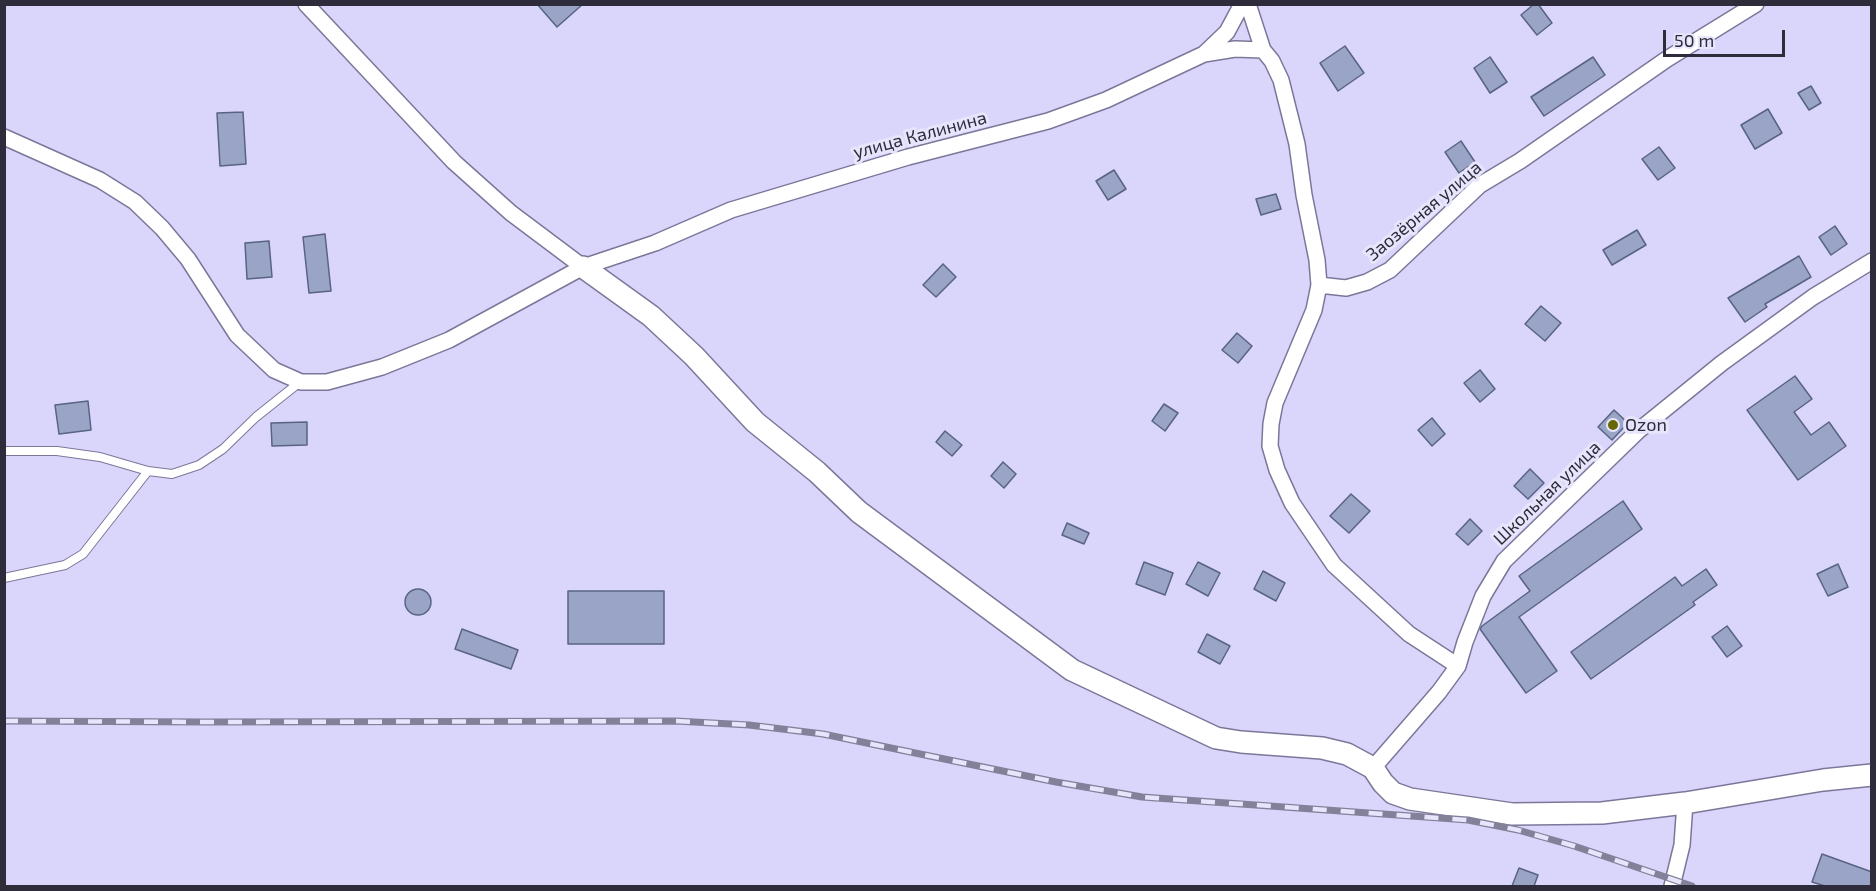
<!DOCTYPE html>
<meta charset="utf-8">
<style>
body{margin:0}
#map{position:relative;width:1876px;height:891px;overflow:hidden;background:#dad6fb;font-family:"Exo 2",sans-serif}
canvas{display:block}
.frame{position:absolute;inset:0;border:6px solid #2e2c3b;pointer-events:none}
.scale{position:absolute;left:1663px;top:30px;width:122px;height:27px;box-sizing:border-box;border:3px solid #2e2c3b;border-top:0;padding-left:8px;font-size:18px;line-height:21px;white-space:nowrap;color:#2e2c3b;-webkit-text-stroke:4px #e7e5fc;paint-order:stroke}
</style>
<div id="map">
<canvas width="1876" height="891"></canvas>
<div class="frame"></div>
<div class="scale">50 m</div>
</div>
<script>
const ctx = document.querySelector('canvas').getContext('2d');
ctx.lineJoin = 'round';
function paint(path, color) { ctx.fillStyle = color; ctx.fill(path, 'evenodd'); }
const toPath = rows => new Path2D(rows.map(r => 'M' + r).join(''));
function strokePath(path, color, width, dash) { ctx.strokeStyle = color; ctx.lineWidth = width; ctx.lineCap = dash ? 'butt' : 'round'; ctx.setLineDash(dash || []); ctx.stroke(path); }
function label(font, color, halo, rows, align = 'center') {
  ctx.font = font + ' "Exo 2",sans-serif'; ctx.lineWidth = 6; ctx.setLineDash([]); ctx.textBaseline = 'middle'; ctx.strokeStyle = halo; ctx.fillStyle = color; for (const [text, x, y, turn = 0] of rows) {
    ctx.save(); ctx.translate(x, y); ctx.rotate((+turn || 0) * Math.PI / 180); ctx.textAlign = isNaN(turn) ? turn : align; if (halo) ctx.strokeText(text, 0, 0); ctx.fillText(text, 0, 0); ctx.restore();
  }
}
const building = toPath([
 [537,4,583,4,557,27,537,4],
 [1534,4,1538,4,1552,23,1537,35,1521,15,1534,4],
 [1345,46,1364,73,1338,91,1320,63,1345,46],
 [1490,57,1507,82,1490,93,1474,68,1490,57],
 [1593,57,1605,75,1544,116,1531,97,1593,57],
 [1811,86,1821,103,1809,110,1798,93,1811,86],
 [1768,109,1782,133,1755,149,1741,125,1768,109],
 [243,112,246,164,220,166,217,113,243,112],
 [1461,141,1475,162,1459,173,1445,152,1461,141],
 [1659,147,1675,168,1658,180,1642,159,1659,147],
 [1114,170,1126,189,1108,200,1096,181,1114,170],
 [1276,194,1281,209,1261,215,1256,199,1276,194],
 [1835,226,1847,244,1831,255,1819,237,1835,226],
 [1637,230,1646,245,1612,265,1603,250,1637,230],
 [325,234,331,291,309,293,303,237,325,234],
 [269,241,272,277,247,279,245,243,269,241],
 [1799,256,1811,277,1765,304,1767,307,1745,322,1728,298,1799,256],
 [943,264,956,277,936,297,923,285,943,264],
 [1541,306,1561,323,1545,341,1525,324,1541,306],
 [1237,333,1252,346,1238,363,1222,350,1237,333],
 [1480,370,1495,389,1480,402,1464,383,1480,370],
 [1795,376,1812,399,1794,412,1811,435,1829,422,1846,446,1798,480,1747,410,1795,376],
 [88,401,91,430,59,434,55,405,88,401],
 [1164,404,1178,413,1165,431,1152,421,1164,404],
 [1614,410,1628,423,1612,440,1598,427,1614,410],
 [1432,418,1445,434,1432,446,1418,430,1432,418],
 [307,422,307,445,272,446,271,423,307,422],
 [945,431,962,445,952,456,936,442,945,431],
 [1003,462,1016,474,1004,488,991,476,1003,462],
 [1530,469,1544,483,1528,499,1514,486,1530,469],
 [1351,494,1370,511,1349,533,1330,516,1351,494],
 [1623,501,1642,529,1519,617,1557,671,1526,693,1480,629,1482,626,1530,591,1519,576,1623,501],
 [1470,519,1482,531,1468,545,1456,534,1470,519],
 [1067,523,1089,533,1084,544,1062,535,1067,523],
 [1144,562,1173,573,1165,595,1136,584,1144,562],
 [1198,562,1220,573,1208,596,1186,584,1198,562],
 [1838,564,1848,587,1828,596,1817,574,1838,564],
 [1706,569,1717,585,1693,602,1695,605,1591,679,1571,652,1675,577,1682,586,1706,569],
 [1263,571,1285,583,1276,601,1254,589,1263,571],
 '405 602a13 13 0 1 1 26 0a13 13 0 1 1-26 0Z',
 [568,591,664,591,664,644,568,644,568,591],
 [1727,626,1742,646,1727,657,1712,637,1727,626],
 [462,629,518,650,511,669,455,649,462,629],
 [1207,634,1230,646,1220,664,1198,652,1207,634],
 [1822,854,1872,872,1872,886,1825,886,1812,882,1822,854],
 [1519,868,1538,875,1534,886,1512,886,1519,868]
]);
paint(building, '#99a4c7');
strokePath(building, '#596382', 1.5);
const lane = toPath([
 [4,451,57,451,100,457,148,471,172,474,199,465,223,449,256,417,300,382],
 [4,578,65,565,83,554,148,471]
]);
const street = toPath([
 [306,4,454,162,511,213,583,267],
 [1248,4,1263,50],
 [1204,54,1235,49,1263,50,1272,61,1281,80,1297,144,1304,195,1317,260,1319,285],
 [4,137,100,180,135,202,162,228,188,259,237,335,274,370,301,382,327,382,382,367,449,340,583,267,655,243,731,210,908,157,1048,121,1106,100,1204,54,1227,32,1242,4],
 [1458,666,1409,634,1334,565,1292,503,1277,470,1270,446,1271,424,1275,403,1314,310,1319,285,1346,288,1367,282,1390,270,1480,185,1520,161,1667,59,1756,4],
 [1373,768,1439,692,1458,666,1465,642,1483,596,1504,561,1638,431,1722,363,1813,297,1872,261],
 [1672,886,1682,845,1685,803]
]);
const secondary = toPath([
 [583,267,651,316,694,356,755,422,817,472,859,512,1072,670,1216,738,1241,742,1322,748,1347,754,1373,768,1383,783,1393,793,1410,799,1512,814,1602,813,1685,803,1823,780,1872,775]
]);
strokePath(lane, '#7c7799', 10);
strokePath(street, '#7c7799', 18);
strokePath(secondary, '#7c7799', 24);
strokePath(lane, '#fff', 8);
strokePath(street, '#fff', 15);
strokePath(secondary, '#fff', 21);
const rail = toPath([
 [4,721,208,722,676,721,749,725,823,734,1056,782,1142,797,1468,820,1518,830,1574,846,1692,886]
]);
strokePath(rail, '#83809a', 7);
strokePath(rail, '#e7e5fc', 4.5, [14]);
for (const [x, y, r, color] of [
 [1613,425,6,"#666804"]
]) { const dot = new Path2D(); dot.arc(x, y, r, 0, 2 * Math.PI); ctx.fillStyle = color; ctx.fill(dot); strokePath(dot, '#e7e5fc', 2); }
label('18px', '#2e2c3b', '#e7e5fc', [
 ["улица Калинина",920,135,-15],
 ["Заозёрная улица",1424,211,-40],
 ["Школьная улица",1547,493,-44]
]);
label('18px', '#2e2c3b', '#e7e5fc', [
 ["Ozon",1625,425]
], 'left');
</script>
